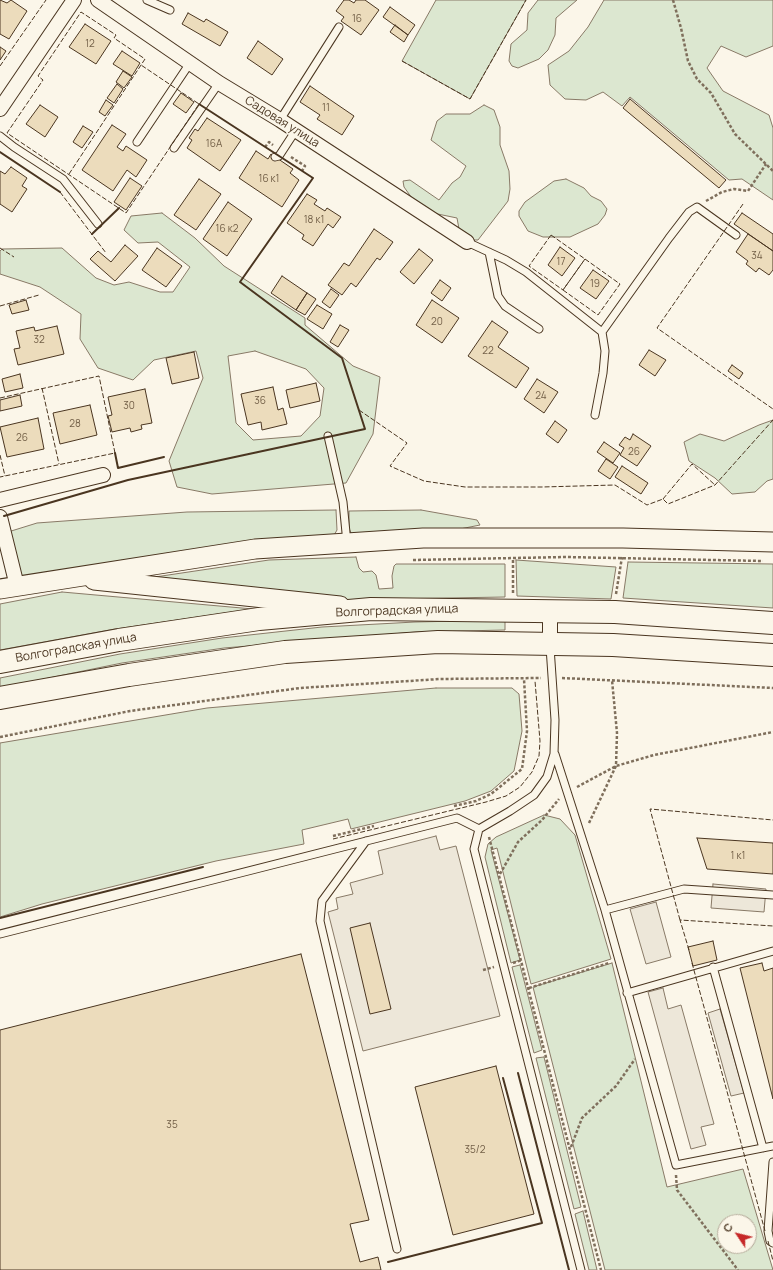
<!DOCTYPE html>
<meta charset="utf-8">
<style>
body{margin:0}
#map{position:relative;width:773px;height:1270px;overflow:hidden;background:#fbf6e9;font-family:Manrope,sans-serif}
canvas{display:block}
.north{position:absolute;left:717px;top:1214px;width:40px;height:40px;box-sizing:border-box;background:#fbf6e9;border:1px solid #b4a999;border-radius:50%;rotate:305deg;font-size:11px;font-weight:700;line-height:16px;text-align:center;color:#4a3520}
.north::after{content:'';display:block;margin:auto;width:14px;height:18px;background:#c62828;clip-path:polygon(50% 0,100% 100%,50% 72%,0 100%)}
</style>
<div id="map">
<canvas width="773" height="1270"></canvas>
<div class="north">С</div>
</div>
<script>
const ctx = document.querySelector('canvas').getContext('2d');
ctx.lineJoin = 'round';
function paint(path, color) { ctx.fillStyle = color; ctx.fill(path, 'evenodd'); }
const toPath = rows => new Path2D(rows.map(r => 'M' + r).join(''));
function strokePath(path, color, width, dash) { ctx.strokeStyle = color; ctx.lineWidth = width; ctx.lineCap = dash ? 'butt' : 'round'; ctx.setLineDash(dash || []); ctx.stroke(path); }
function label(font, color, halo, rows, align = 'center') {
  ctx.font = font + ' Manrope,sans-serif'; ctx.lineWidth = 3; ctx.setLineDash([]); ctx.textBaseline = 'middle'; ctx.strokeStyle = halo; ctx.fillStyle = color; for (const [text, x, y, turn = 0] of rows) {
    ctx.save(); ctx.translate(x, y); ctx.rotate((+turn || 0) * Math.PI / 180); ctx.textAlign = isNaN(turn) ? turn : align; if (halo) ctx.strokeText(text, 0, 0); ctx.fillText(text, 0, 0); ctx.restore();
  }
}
const green = toPath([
 [436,0,526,0,470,99,402,61,436,0],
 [538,0,577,0,556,18,555,35,548,50,539,59,518,68,512,66,509,61,511,44,527,30,528,13,538,0],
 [604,0,773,0,773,46,746,57,721,46,707,68,723,91,769,115,773,128,773,200,742,179,729,180,630,97,622,106,603,92,586,100,565,99,550,85,548,65,569,51,588,27,604,0],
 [484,105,494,110,500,127,500,145,509,171,510,189,508,201,478,240,471,240,459,229,457,218,428,212,414,201,404,187,403,181,410,180,439,200,452,183,460,177,466,166,431,140,437,121,446,114,470,114,484,105],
 [566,179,584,188,591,196,601,201,607,209,605,215,598,224,570,237,543,237,528,231,519,216,519,211,525,202,554,181,566,179],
 [162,213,195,238,224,266,305,318,305,325,353,366,380,377,373,434,346,483,212,494,177,487,169,461,203,378,196,351,154,360,133,380,98,368,80,339,81,314,40,287,0,274,0,251,2,249,62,248,96,278,114,285,129,282,160,292,173,292,190,267,158,242,138,243,124,230,131,216,162,213],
 [255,351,306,369,324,388,320,416,301,436,253,440,236,423,228,356,255,351],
 [773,420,773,479,767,481,755,492,732,494,715,478,689,461,684,442,700,434,724,441,759,425,773,420],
 [336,510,337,530,333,537,22,577,8,532,37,523,187,512,336,510],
 [421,510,477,520,480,525,435,534,358,537,351,533,349,528,349,511,421,510],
 [356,557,359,568,363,572,372,571,376,575,379,589,393,588,392,576,394,566,396,564,505,564,505,597,330,600,128,581,269,560,356,557],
 [516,560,616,567,611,599,517,596,516,560],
 [628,562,773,564,773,608,623,598,628,562],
 [62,592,253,609,115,629,0,650,0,604,62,592],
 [505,620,505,630,416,632,224,648,122,663,0,688,0,678,120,654,222,638,322,627,415,622,505,620],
 [436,688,512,688,519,694,522,731,514,771,491,791,465,801,351,829,348,819,302,830,304,844,216,861,42,904,0,917,0,743,207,708,436,688],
 [544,815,560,819,575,835,611,959,531,984,497,848,491,850,520,960,511,963,485,857,488,844,496,837,544,815],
 [612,963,667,1187,743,1169,773,1270,605,1270,533,987,612,963],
 [725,1222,749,1222,749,1246,725,1246,725,1222],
 [520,965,542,1050,534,1053,512,967,520,965],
 [544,1057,581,1207,574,1209,536,1058,544,1057],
 [583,1211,597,1270,589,1270,575,1214,583,1211]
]);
paint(green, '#dce7d0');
strokePath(green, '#887966', 1);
const parking = toPath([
 [436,836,440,850,456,846,500,1016,363,1051,328,912,338,909,336,898,353,894,350,883,383,874,378,851,436,836],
 [713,884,766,889,764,912,711,908,713,884],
 [656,902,671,957,646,964,630,909,656,902],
 [663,988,668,1009,681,1005,714,1124,701,1127,706,1145,691,1149,648,992,663,988],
 [720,1009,744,1093,731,1096,708,1013,720,1009]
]);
paint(parking, '#ede7d9');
strokePath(parking, '#887966', 1);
const building = toPath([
 [0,0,7,3,11,0,27,11,9,39,0,34,0,0],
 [344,0,349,0,354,3,356,0,365,0,379,10,361,35,341,21,344,17,336,11,344,0],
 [390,7,415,25,408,35,383,17,390,7],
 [188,13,204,22,206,19,228,32,220,46,182,24,188,13],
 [85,24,111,41,96,64,69,47,85,24],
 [395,25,408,35,404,42,390,32,395,25],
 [258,41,283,59,272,75,247,58,258,41],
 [0,47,6,51,0,60,0,47],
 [122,51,140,63,132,76,113,64,122,51],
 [123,71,132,77,124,88,116,82,123,71],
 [117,84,123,89,114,103,107,98,117,84],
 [310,86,354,116,342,135,317,119,320,115,300,102,310,86],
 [181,93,194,102,186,113,173,104,181,93],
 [630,99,726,180,719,188,623,108,630,99],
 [106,100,113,105,105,116,99,112,106,100],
 [40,105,58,117,45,137,26,124,40,105],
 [207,118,241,140,220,171,187,148,192,140,189,138,195,129,198,131,207,118],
 [112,125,126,134,117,147,123,151,126,146,147,160,136,177,127,170,113,191,82,170,112,125],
 [83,126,93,132,82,148,73,142,83,126],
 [256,151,268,159,271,154,293,169,290,173,299,180,282,207,239,178,256,151],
 [11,167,27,178,22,186,27,189,12,212,0,204,0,171,5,174,11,167],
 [130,178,142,186,126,210,114,202,130,178],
 [199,179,221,194,196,230,174,215,199,179],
 [307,194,317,200,314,204,325,211,327,208,341,217,333,228,328,224,313,246,302,239,304,235,287,223,307,194],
 [228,202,252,219,227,256,203,239,228,202],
 [742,213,773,234,773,251,734,224,742,213],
 [374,229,393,242,380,260,377,258,356,287,351,283,342,295,328,285,344,263,349,266,374,229],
 [748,234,773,251,773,270,769,275,759,268,756,272,746,264,748,261,736,252,748,234],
 [125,245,138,256,115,281,90,259,98,251,111,262,125,245],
 [560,247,575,258,562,276,548,265,560,247],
 [157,248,182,266,166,287,142,270,157,248],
 [419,249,433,260,414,284,400,272,419,249],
 [593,270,609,281,596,299,580,288,593,270],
 [282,276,307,293,296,310,271,293,282,276],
 [440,280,451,288,442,301,431,293,440,280],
 [331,289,339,295,330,308,322,302,331,289],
 [307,293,316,299,305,315,296,310,307,293],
 [26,300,29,310,12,314,9,305,26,300],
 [432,300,459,318,442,343,416,325,432,300],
 [317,305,332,314,323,329,307,319,317,305],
 [492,321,508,332,498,347,529,368,516,388,468,356,492,321],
 [340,325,349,330,338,347,330,342,340,325],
 [57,326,64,354,18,365,14,349,20,348,16,331,34,327,35,331,57,326],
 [649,350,666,360,655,376,639,365,649,350],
 [194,352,199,378,172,384,166,358,194,352],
 [732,365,743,373,739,379,728,371,732,365],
 [20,374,23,388,5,392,2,379,20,374],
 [537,379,558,392,544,413,524,399,537,379],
 [316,383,320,401,290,408,286,390,316,383],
 [273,387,278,410,283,408,287,424,262,430,261,422,248,425,241,394,273,387],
 [145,389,152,423,141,425,142,429,131,432,130,428,112,432,108,416,112,415,108,397,145,389],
 [20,395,22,406,0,411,0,400,20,395],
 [90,405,97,435,60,444,53,413,90,405],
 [38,418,44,449,7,457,0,427,38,418],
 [555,421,567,430,558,443,546,434,555,421],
 [633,434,651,446,637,466,620,455,624,448,619,445,625,437,630,440,633,434],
 [604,442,620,453,613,463,597,452,604,442],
 [606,459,618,467,610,479,598,471,606,459],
 [622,466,648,483,641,494,615,477,622,466],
 [697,838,773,843,773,874,707,869,697,838],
 [370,923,391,1009,370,1014,350,928,370,923],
 [713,941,717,960,693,966,688,947,713,941],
 [301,954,369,1220,350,1224,360,1262,378,1257,381,1270,0,1270,0,1030,301,954],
 [762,963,764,971,773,968,773,1099,740,968,762,963],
 [496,1066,534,1214,453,1235,415,1087,496,1066]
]);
paint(building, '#ecdcbc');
strokePath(building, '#4a3520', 1);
const service = toPath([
 [147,0,170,10],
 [280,120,339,27],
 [0,136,14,147,63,179,98,224],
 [137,142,190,63],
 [174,148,219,83],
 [275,157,279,156,296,130],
 [467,242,506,260,526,272,602,332,669,238,689,212,697,207,736,235],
 [489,252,498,296,505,306,539,329],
 [595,415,603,373,605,351,602,332],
 [328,436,343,502,347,543],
 [550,647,555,720,554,754,547,777,534,795,510,811,479,829,474,849,581,1270],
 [555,754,605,910,676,1165,773,1146],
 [366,841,322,901,320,921,397,1249],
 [605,910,684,889,773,895],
 [0,934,457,818,479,829],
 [713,967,763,1148],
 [627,993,773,951],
 [773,1162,768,1231,770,1241,773,1243]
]);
const minor = toPath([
 [98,0,219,83,280,120,467,242],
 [0,109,74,0],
 [0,500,103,475],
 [0,517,17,586],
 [550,611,550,643]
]);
const secondary = toPath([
 [94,580,340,606],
 [0,589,255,549,347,543,423,538,623,538,773,542]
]);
const primary = toPath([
 [0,662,119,640,259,619,371,609,615,612,773,623],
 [0,698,129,675,285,652,438,642,613,645,773,655]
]);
strokePath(service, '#4a3520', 9);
strokePath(minor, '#4a3520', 16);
strokePath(secondary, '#4a3520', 21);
strokePath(primary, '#4a3520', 24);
strokePath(toPath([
 [673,0,681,28,688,61,697,79,711,93,735,134,773,171],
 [265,147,269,142,273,145],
 [291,157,305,166,302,171],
 [706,201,722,192,734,189,748,191,766,164],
 [413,560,565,557,763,561],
 [513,593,513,558],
 [616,594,622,557],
 [562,678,773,688],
 [0,737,130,711,300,688,440,679,541,678],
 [577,787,616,766,654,755,773,732],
 [454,806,476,801,491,794,522,769,527,731,524,679],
 [589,823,616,766,617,733,612,680],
 [333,836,374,826],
 [489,837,601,1270],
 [500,874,518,842,542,820,559,799],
 [513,963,522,960],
 [483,970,494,967],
 [529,988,609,963],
 [571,1147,582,1118,616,1086,635,1059],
 [676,1175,677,1190,738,1270]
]), '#7f6f5c', 2.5, [3, 2]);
strokePath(service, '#fbf6e9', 7);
strokePath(minor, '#fbf6e9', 14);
strokePath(secondary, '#fbf6e9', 19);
strokePath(primary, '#fbf6e9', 22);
strokePath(toPath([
 [402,61,470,99,526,0],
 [0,66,46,0],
 [69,174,145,59,114,38,116,35,81,12,38,76,43,80,7,133,126,213,199,104,141,65],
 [60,192,106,253],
 [743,204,657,328,773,409],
 [551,235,585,259,563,290,529,266,551,235],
 [0,248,14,257],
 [585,259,620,284,598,315,563,290,585,259],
 [0,306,39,295],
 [42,388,59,464],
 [0,398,99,376,115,453,0,477],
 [359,410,407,443,390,466,424,481,465,487,542,487,615,485,647,505,663,499,668,504,715,485,773,420],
 [0,455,5,476],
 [663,499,692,464,715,485],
 [333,839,486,802,506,796,520,787,532,772,539,756,540,741,535,681],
 [680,920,650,809,773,820],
 [689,950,680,920,773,926],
 [692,963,765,1231],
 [768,1241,773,1261]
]), '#4a3520', 1, [5, 2]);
strokePath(toPath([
 [0,152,60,192],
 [92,234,119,208],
 [115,453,118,468,164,457],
 [4,516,128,480,365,429,342,358,240,282,313,178,199,104],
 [0,918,203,867],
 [518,1073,569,1270],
 [388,1262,542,1223,503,1078]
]), '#4a3520', 2);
label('10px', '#725f47', null, [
 ["16",357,19],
 ["12",90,44],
 ["11",326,108],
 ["16А",214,144],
 ["16 к1",269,179],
 ["18 к1",314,220],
 ["16 к2",227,229],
 ["34",757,256],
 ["17",561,262],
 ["19",595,284],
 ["20",437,322],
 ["32",39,340],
 ["22",488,351],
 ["24",541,396],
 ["36",260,401],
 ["30",129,406],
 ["28",75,424],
 ["26",22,438],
 ["26",634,452],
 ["1 к1",738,856],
 ["35",172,1125],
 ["35/2",475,1150]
]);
label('12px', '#4a3520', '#fbf6e9', [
 ["Садовая улица",282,122,32],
 ["Волгоградская улица",397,611,-2],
 ["Волгоградская улица",76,648,-10]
]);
</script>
